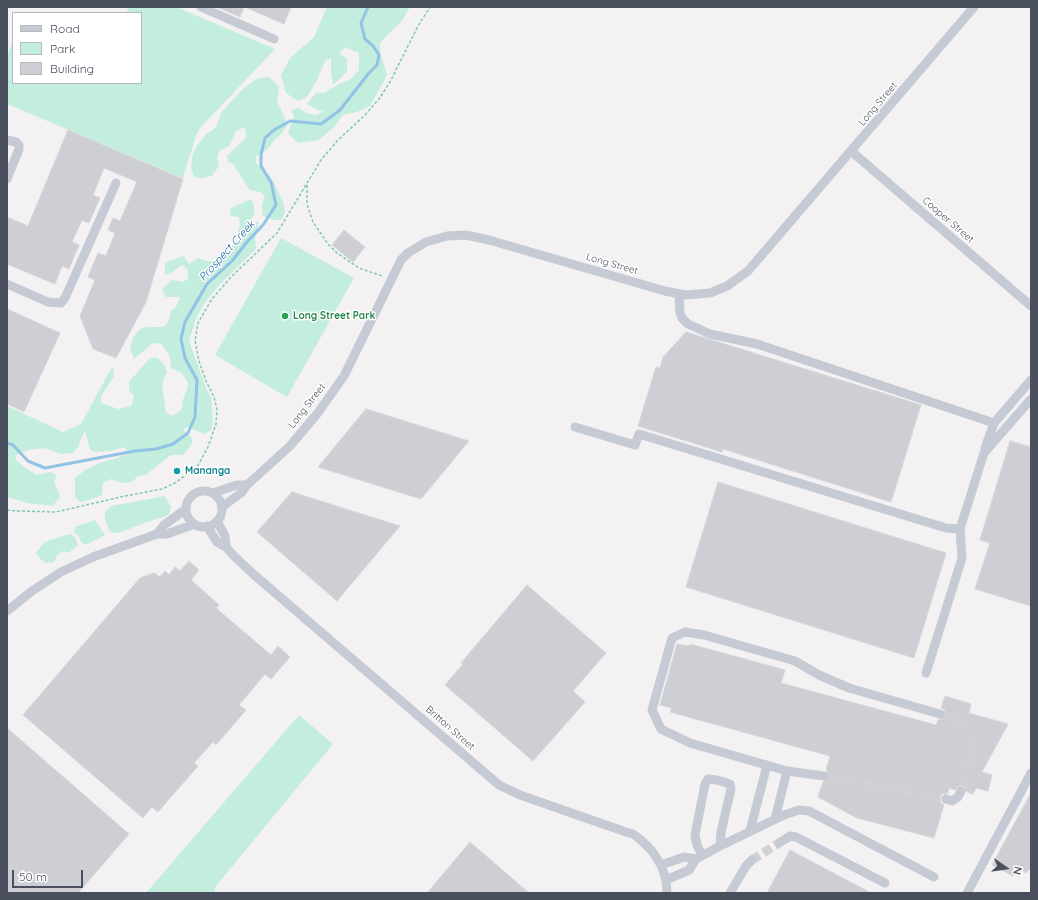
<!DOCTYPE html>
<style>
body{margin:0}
#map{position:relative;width:1038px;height:900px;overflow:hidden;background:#f3f1f1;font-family:Quicksand,sans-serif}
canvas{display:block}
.frame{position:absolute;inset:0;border:8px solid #4a4f5d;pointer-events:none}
.legend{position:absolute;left:12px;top:12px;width:130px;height:72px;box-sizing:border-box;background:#fff;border:1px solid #b7b9be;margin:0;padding:5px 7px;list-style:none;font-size:12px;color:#4a4f5d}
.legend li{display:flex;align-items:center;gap:8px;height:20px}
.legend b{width:20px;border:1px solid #b7b9be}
.north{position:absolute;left:986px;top:848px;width:40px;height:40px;-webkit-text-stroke:3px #fff;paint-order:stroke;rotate:103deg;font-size:11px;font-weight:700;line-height:16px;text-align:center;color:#4a4f5d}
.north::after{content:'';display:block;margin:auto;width:14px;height:18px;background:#4a4f5d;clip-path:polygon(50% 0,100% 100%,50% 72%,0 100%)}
.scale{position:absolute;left:12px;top:870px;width:71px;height:18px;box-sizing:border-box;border:2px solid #4a4f5d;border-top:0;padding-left:5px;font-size:12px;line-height:14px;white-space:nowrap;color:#4a4f5d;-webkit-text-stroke:3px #fff;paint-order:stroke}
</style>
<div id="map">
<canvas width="1038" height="900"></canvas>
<div class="frame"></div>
<ul class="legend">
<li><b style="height:5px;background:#c5cad4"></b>Road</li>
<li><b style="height:11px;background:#c3eddd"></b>Park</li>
<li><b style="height:11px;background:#cecfd5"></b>Building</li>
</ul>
<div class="north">N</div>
<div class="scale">50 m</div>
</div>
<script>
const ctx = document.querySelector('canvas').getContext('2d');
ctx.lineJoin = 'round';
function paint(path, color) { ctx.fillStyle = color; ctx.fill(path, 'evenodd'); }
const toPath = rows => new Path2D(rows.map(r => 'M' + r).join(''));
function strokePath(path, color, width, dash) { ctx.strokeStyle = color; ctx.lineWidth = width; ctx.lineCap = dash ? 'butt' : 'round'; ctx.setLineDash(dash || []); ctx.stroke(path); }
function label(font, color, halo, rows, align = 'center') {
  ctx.font = font + ' Quicksand,sans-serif'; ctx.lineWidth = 3; ctx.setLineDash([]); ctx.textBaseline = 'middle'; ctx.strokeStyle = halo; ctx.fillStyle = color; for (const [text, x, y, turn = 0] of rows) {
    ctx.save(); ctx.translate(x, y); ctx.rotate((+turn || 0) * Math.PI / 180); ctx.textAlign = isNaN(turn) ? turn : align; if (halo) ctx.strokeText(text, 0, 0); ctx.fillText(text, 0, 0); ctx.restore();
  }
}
paint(toPath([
 [129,7,176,7,275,49,200,128,196,136,183,178,7,104,7,56,12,44,13,83,141,83,141,13,126,13],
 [327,7,410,7,401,22,388,34,380,43,380,52,387,75,370,106,357,112,343,115,334,127,319,140,298,143,288,133,294,116,291,110,299,108,306,113,316,115,324,111,318,110,307,104,316,93,324,93,341,83,351,79,359,70,359,53,345,47,339,53,347,59,347,72,333,85,331,71,331,58,325,61,317,80,307,97,298,101,286,93,281,75,290,58,314,37],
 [268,77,274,81,279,87,277,101,285,118,287,125,282,133,275,139,267,150,256,156,256,163,267,173,273,181,283,202,285,212,281,220,273,220,263,216,262,205,265,196,260,192,250,190,233,164,228,162,227,156,246,138,245,127,236,131,229,146,219,151,217,158,219,166,212,176,201,178,194,177,191,168,192,157,196,147,207,133,212,131,217,125,221,113,243,89,256,79],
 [251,199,254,204,254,215,247,226,259,221,255,238,256,249,218,286,203,305,195,321,189,341,206,388,211,398,213,421,211,430,205,434,187,427,183,430,193,439,191,445,183,455,171,455,147,474,138,476,132,482,121,483,111,479,103,483,102,495,93,499,80,502,75,497,75,478,85,470,100,463,129,454,125,447,110,451,95,452,90,450,85,431,80,441,79,446,73,453,61,454,44,448,29,450,15,455,16,460,25,468,37,475,50,472,57,475,54,482,60,496,53,506,27,503,8,497,7,406,63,432,81,424,112,367,113,368,114,376,101,396,101,403,118,409,131,406,134,396,129,390,129,382,150,358,158,358,165,366,167,372,162,384,166,412,172,416,181,410,183,406,182,402,187,390,188,383,182,373,171,368,170,357,162,344,153,343,134,359,130,349,133,338,139,330,146,327,158,327,165,326,169,320,171,311,176,307,180,297,166,297,162,289,172,280,183,282,188,279,188,269,181,265,174,271,165,275,165,263,183,256,189,264,198,258,207,261,217,261,228,251,238,240,237,235,240,225,239,217,230,216,231,208],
 [281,238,354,278,287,397,215,355],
 [165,496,171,507,169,514,164,517,152,520,119,533,110,532,105,520,105,512,111,506],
 [95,520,105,535,86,545,81,542,79,536,74,532,75,527],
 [70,534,75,537,78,546,68,553,63,551,57,555,54,562,46,563,41,560,36,553,43,544,50,540],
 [299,715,333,744,216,886,214,893,146,893]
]), '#c3eddd');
strokePath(toPath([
 [7,443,13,445,28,461,45,468,135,451,156,449,173,444,188,433,195,417,197,380,185,358,181,339,185,322,207,284,232,261,246,243,263,225,276,205,271,182,261,166,261,155,265,138,274,130,290,121,321,124,340,110,369,73,377,65,379,55,373,46,365,39,361,23,368,7]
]), '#93c2e7', 3);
const building = toPath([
 [217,7,244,7,240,17,217,7],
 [245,7,291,7,284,24,245,7],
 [68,130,183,179,146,302,116,358,93,349,80,316,95,280,88,277,98,253,106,256,115,233,108,230,113,218,120,221,137,182,104,168,93,195,100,198,89,223,82,220,72,242,79,245,69,269,62,266,55,284,7,264,7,217,28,226,68,130],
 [344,230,365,247,353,262,332,245,344,230],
 [7,309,60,333,24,412,7,404,7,309],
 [686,332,921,405,891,502,723,449,722,452,638,426,656,367,660,368,663,357,686,332],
 [366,409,469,441,421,499,318,467,366,409],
 [1010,441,1031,447,1031,606,975,589,990,543,980,540,1010,441],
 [718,482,946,553,914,658,686,587,718,482],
 [292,492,400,526,337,601,257,532,292,492],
 [189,561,199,570,191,580,219,605,216,608,271,655,278,646,290,657,271,679,265,674,239,705,246,710,216,745,213,742,194,763,198,766,158,812,152,807,143,818,23,715,140,578,154,573,160,577,165,571,169,575,175,567,180,571,189,561],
 [527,585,606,653,573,691,585,702,533,761,445,685,463,664,461,663,527,585],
 [677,644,689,646,690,644,785,670,781,683,936,725,938,720,944,719,946,715,945,710,941,708,945,696,971,704,969,713,1008,724,982,772,992,775,988,791,976,788,973,794,967,792,966,788,963,786,958,786,955,790,949,788,948,793,942,794,940,797,941,803,944,805,934,838,857,818,818,797,823,782,827,781,830,777,829,773,826,770,830,756,670,712,672,708,660,705,677,644],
 [7,728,129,834,78,893,7,893,7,728],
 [1031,793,1031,870,1029,869,1026,873,1022,870,1020,875,1015,873,1013,876,992,865,1031,793],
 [470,842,529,893,427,893,470,842],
 [790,850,871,893,767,893,790,850]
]);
paint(building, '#cecfd5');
strokePath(building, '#d5d5db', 1);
strokePath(toPath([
 [940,714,967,726,974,742,961,791],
 [824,776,946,799],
 [752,860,779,843]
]), '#d1d1d3', 9, [9, 4.5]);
strokePath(toPath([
 [307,185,307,204,313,222,328,244,337,253,359,268,382,276],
 [7,510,19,511,56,512,125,496,162,489,175,483,197,467,208,447,216,424,217,409,214,397,206,381,199,361,195,341,198,323,212,299,230,278,277,233,321,160,338,140,365,115,379,99,390,82,418,26,430,7]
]), '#7dc9b5', 1.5, [3, 2]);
strokePath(toPath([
 [201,7,274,39],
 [7,140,16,142,19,145,19,149,7,179],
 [851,151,1031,306],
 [7,284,48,302,61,303,65,298,116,183],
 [679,294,680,313,682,318,688,324,710,334,757,344,994,423],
 [575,427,635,445,639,434,946,528,960,529],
 [985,448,994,423,1031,380],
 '186 509a18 18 0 1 1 36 0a18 18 0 1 1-36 0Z',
 [213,493,237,485,247,485],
 [222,507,241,493,247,485,290,446,317,414,344,376,401,260,408,253,426,242,447,236,466,235,489,240,665,291,685,295,710,293,727,286,748,271,974,7],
 [217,521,225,536,226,547],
 [207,526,217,542,226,547,234,556,252,573,499,785,520,795,626,832,633,834,641,840,652,851,661,865,666,880,667,893],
 [157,534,164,525,186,509],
 [7,611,32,591,61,572,93,557,157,534,167,534,195,524],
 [926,673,962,558,960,529,984,453,1031,399],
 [824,776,787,771,690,743,661,729,652,710,672,638,685,632,704,635,795,661,819,675,849,688,940,714],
 [946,799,952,801,958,797,961,791],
 [775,819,787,771],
 [750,831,767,765],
 [779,843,790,836,796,837,885,883],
 [702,856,697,845,695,835,705,784,708,779,717,780,730,784,731,789,721,832,720,846],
 [661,865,684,857,696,859],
 [666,880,689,870,696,859,720,846,784,815,799,810,809,811,934,877],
 [730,893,746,866,752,860],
 [967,893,1031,773]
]), '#c5cad4', 9);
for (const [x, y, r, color] of [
 [285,316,4,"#2e9e5b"],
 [177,471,4,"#0f9aa8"]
]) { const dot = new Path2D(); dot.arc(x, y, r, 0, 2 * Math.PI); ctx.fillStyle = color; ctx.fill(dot); strokePath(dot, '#fff', 1.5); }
label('10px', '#4a4f5d', '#fff', [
 ["Long Street",878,104,-50],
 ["Cooper Street",948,220,41],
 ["Long Street",612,264,16],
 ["Long Street",307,406,-52],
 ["Britton Street",450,728,41]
]);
label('bold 10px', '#27864d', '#fff', [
 ["Long Street Park",293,316]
], 'left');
label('bold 10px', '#0d838f', '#fff', [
 ["Mananga",185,471]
], 'left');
label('italic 11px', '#1665a4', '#fff', [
 ["Prospect Creek",227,251,-48]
]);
</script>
